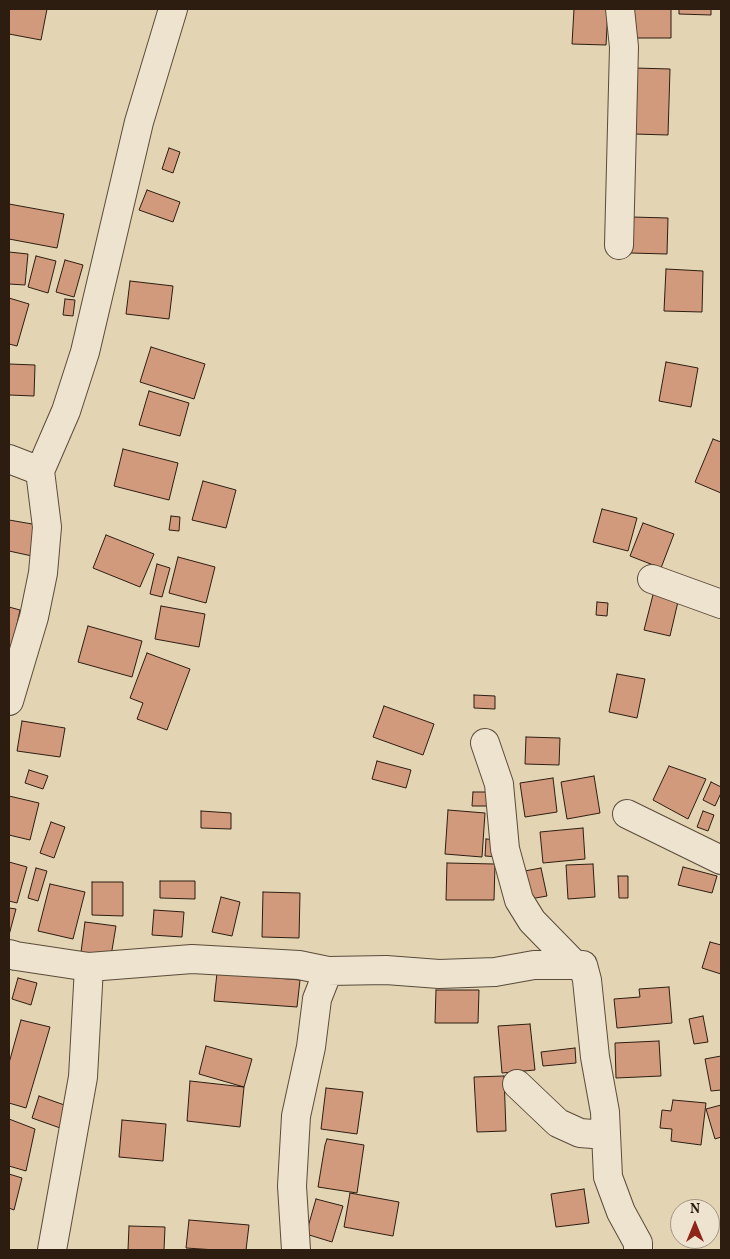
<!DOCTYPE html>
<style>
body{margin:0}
#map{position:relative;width:730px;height:1259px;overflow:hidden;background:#e3d4b4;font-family:Vollkorn,serif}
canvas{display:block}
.frame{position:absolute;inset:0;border:10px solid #2d1d11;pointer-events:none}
.north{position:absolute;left:670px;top:1199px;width:50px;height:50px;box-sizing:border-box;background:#ede3ce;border:1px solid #a09482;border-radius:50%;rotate:0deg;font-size:14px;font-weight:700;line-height:20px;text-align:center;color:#2d1d11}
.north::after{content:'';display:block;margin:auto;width:18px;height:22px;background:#8f2418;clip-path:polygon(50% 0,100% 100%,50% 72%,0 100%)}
</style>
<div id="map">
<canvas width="730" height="1259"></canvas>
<div class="frame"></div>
<div class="north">N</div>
</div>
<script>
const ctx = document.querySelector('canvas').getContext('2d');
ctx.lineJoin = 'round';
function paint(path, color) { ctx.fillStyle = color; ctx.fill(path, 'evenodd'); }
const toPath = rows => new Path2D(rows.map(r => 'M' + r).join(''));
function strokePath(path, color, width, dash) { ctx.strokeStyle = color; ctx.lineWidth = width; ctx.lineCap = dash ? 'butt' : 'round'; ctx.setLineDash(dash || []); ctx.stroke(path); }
const building = toPath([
 [9,9,47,9,41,40,9,34,9,9],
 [574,9,608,9,606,45,572,44,574,9],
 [634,9,671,9,671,38,634,38,634,9],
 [679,9,711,9,711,15,679,14,679,9],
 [635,68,670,69,668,135,634,134,635,68],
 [169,148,180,152,173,173,162,169,169,148],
 [147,190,180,202,173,222,139,210,147,190],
 [9,204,64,214,57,248,9,239,9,204],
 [632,217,668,218,667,254,631,253,632,217],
 [9,252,28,254,25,285,9,284,9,252],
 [36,256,56,261,48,293,28,287,36,256],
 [65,260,83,265,74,297,56,292,65,260],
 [666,269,703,271,702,312,664,311,666,269],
 [130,281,173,286,169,319,126,314,130,281],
 [9,298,29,304,17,346,9,344,9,298],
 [65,299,75,300,73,316,63,315,65,299],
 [151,347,205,364,194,399,140,382,151,347],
 [666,362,698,368,691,407,659,401,666,362],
 [9,364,35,365,34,396,9,395,9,364],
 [149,391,189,403,180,436,139,425,149,391],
 [713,439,721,442,721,493,695,482,713,439],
 [123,449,178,463,169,500,114,486,123,449],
 [203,481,236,490,226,528,192,520,203,481],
 [602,509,637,518,628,551,593,542,602,509],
 [171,516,180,517,179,531,169,530,171,516],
 [9,520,38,525,32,556,9,551,9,520],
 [643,523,674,534,661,568,630,556,643,523],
 [106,535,154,554,140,587,93,568,106,535],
 [178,557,215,567,206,603,169,593,178,557],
 [157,564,170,568,162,597,150,594,157,564],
 [655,587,680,593,670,636,644,630,655,587],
 [597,602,608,603,607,616,596,615,597,602],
 [161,606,205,614,199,647,155,639,161,606],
 [9,607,20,610,10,657,9,657,9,607],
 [88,626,142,641,132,677,78,662,88,626],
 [147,653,190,669,167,730,137,719,143,703,130,698,147,653],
 [617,674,645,679,637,718,609,712,617,674],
 [474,695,495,696,495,709,474,708,474,695],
 [384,706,434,724,423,755,373,737,384,706],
 [22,721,65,728,60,757,17,751,22,721],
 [526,737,560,738,559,765,525,764,526,737],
 [377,761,411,770,406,788,372,779,377,761],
 [669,766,706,779,688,819,653,800,669,766],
 [29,770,48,776,43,789,25,783,29,770],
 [594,776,600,813,567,819,561,782,594,776],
 [553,778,557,812,525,817,520,783,553,778],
 [711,782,721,787,721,793,715,806,703,800,711,782],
 [473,792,492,792,492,806,472,806,473,792],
 [9,796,39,803,30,840,9,835,9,796],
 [448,810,485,813,482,857,445,854,448,810],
 [201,811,231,813,231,829,201,828,201,811],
 [703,811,714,815,708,831,697,827,703,811],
 [51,822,65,827,54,858,40,853,51,822],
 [583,828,585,859,543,863,540,832,583,828],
 [486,839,500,840,499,857,485,856,486,839],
 [9,862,27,867,17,903,9,901,9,862],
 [447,863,495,864,494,900,446,900,447,863],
 [593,864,595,897,568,899,566,865,593,864],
 [683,867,717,876,712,893,678,885,683,867],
 [36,868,47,871,38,901,28,898,36,868],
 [541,868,547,896,524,900,519,872,541,868],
 [618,876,628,876,628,898,619,898,618,876],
 [160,881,195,881,195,899,160,898,160,881],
 [92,882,123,882,123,916,92,915,92,882],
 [50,884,85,892,73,939,38,931,50,884],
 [263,892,300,893,299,938,262,937,263,892],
 [221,897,240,902,232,936,212,932,221,897],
 [9,908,16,909,9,935,9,908],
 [154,910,184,912,182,937,152,935,154,910],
 [85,922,116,926,111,956,81,952,85,922],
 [710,942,721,945,721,974,702,968,710,942],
 [217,973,300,980,297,1007,214,1001,217,973],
 [18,978,37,983,31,1005,12,999,18,978],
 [669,987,672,1023,617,1028,614,999,640,997,639,989,669,987],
 [436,990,479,990,478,1023,435,1023,436,990],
 [703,1016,708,1042,694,1044,689,1019,703,1016],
 [21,1020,50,1027,26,1108,9,1103,9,1063,21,1020],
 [530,1024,535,1070,502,1073,498,1026,530,1024],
 [659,1041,661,1076,616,1078,615,1043,659,1041],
 [206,1046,252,1059,244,1087,199,1074,206,1046],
 [575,1048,576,1063,543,1066,541,1052,575,1048],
 [721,1056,721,1090,711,1091,705,1059,721,1056],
 [504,1076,506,1131,477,1132,474,1077,504,1076],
 [190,1081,244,1087,240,1127,187,1121,190,1081],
 [326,1088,363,1092,357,1134,321,1129,326,1088],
 [39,1096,70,1107,63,1129,32,1118,39,1096],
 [673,1100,706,1103,701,1145,671,1141,672,1129,660,1128,662,1110,671,1111,673,1100],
 [721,1105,721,1137,715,1139,706,1109,721,1105],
 [9,1119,35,1129,26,1171,9,1166,9,1119],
 [122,1120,166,1124,163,1161,119,1157,122,1120],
 [327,1139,364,1145,357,1193,318,1187,325,1145,327,1139],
 [9,1174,22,1178,14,1210,9,1208,9,1174],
 [584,1189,589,1223,556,1227,551,1194,584,1189],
 [350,1193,399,1202,393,1236,344,1227,350,1193],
 [316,1199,343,1206,332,1242,306,1234,316,1199],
 [189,1220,249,1225,246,1250,216,1250,186,1248,189,1220],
 [129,1226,165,1227,164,1250,128,1250,129,1226]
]);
paint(building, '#d19a7c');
strokePath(building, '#2d1d11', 1);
const minor = toPath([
 [619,245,624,47,620,9],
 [9,459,40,471],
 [652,579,721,604],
 [9,701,34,617,43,573,47,527,40,471,66,411,85,352,139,122,173,9],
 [485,743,499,784,505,849,519,900,532,921,574,964],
 [627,814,721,860],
 [9,954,16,956,89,967,192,959,299,965,328,971,386,970,439,974,495,972,534,965,583,965,587,980,595,1057,605,1112,608,1177,621,1212,638,1243,638,1250],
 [517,1084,558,1123,580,1133,606,1135],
 [52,1250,83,1077,89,967],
 [296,1250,292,1186,296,1116,311,1047,317,999,328,971]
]);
strokePath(minor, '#5a4b3a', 30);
strokePath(minor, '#ede3ce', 28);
</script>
